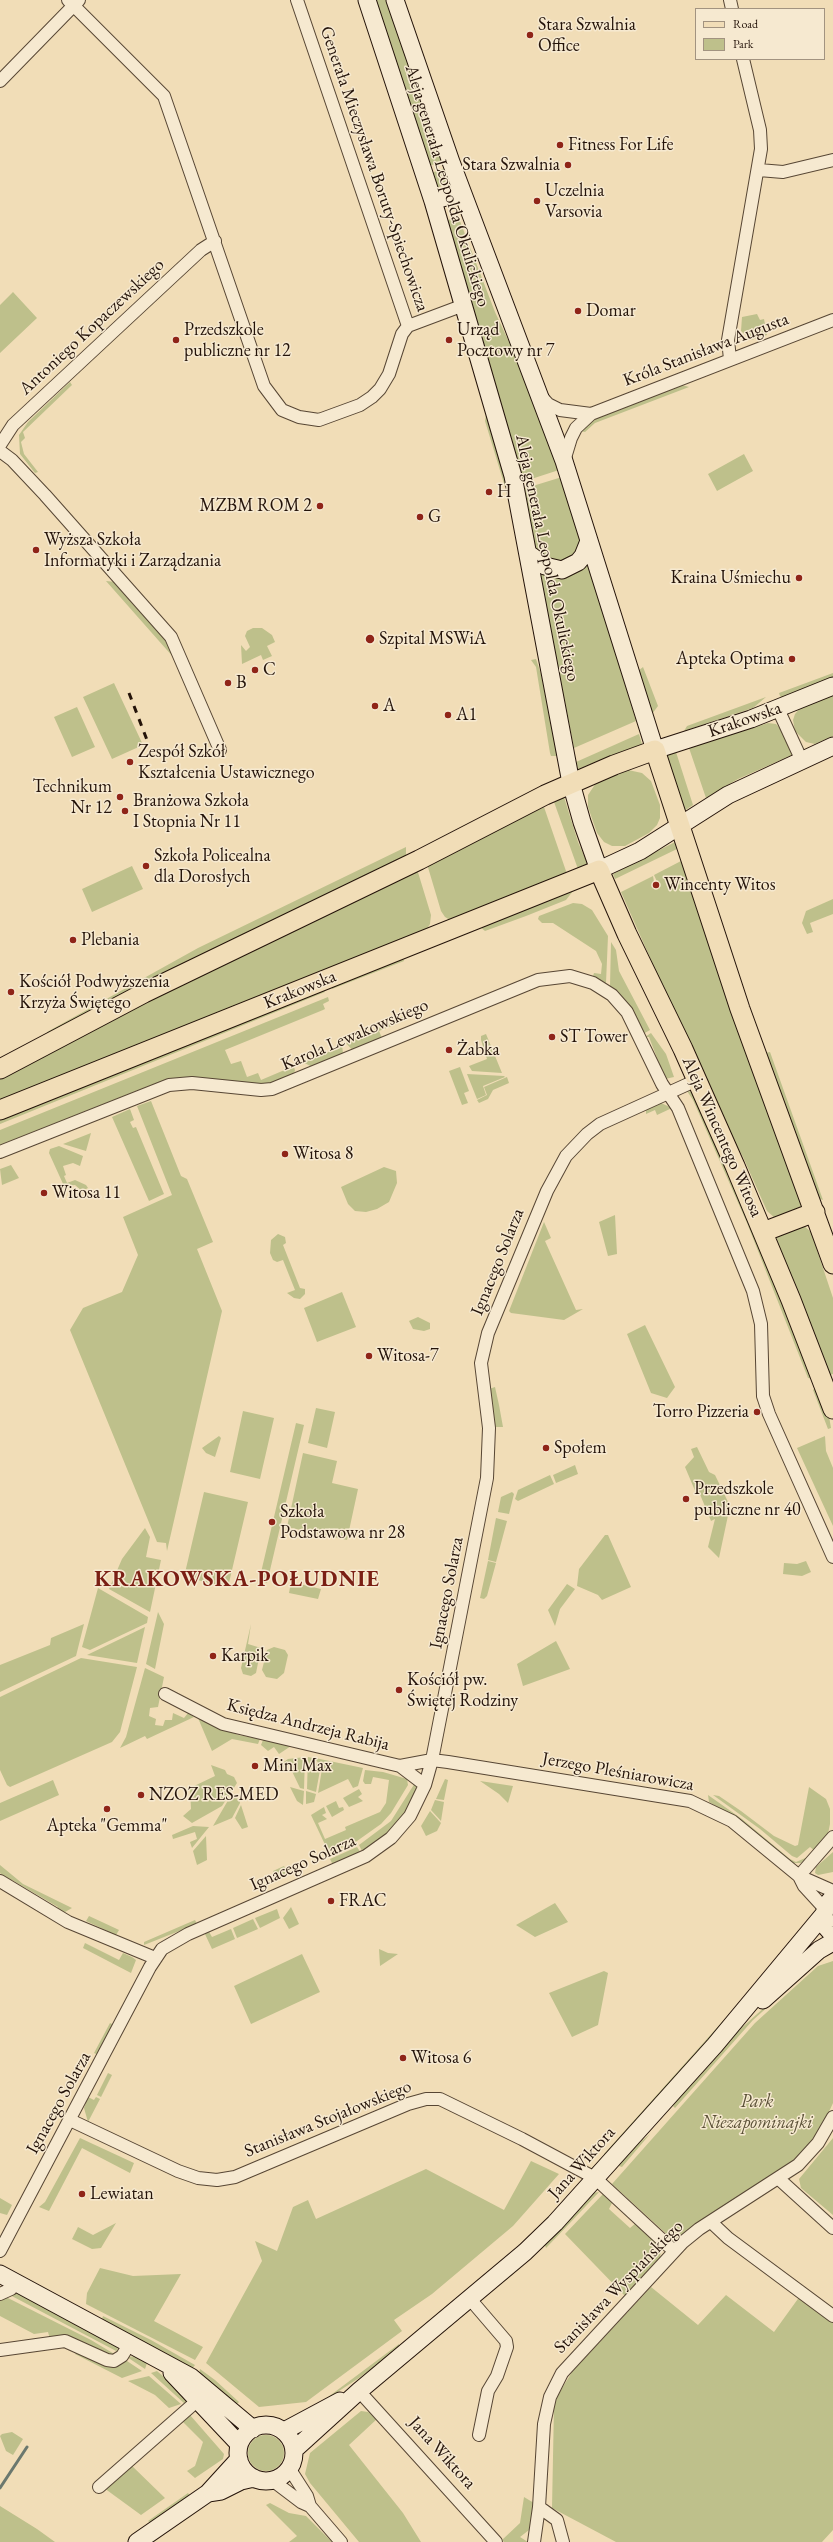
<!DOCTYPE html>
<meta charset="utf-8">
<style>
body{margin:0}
#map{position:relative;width:833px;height:2542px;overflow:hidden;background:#f1ddb7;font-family:"EB Garamond",serif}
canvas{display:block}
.legend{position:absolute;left:695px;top:8px;width:130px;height:52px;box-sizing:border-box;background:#f6e9d0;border:1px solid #a29380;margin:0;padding:5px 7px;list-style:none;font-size:12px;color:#241309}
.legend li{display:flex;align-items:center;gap:8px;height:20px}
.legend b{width:20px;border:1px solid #a29380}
</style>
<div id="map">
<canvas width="833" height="2542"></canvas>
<ul class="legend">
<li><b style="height:5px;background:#f1ddb7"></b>Road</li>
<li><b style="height:11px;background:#bec08b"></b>Park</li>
</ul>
</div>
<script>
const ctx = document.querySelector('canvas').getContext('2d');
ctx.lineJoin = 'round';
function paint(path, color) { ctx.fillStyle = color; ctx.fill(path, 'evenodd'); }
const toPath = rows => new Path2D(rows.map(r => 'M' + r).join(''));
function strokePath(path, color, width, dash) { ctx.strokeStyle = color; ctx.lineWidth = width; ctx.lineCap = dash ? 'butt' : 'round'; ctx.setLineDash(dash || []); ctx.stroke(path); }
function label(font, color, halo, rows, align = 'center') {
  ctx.font = font + ' "EB Garamond",serif'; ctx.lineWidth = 3; ctx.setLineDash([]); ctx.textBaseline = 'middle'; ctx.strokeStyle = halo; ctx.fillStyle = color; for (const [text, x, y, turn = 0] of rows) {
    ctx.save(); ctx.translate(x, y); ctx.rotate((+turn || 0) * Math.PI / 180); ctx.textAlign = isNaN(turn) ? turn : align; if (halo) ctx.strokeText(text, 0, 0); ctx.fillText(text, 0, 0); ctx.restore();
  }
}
paint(toPath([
 [373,0,389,0,443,161,429,166],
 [445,168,450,183,436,188,431,173],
 [458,216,495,312,524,374,559,470,522,482,446,221],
 [13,292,37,318,0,353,0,305],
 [757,314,760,320,764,319,767,335,751,340,741,331,742,317],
 [70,382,72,385,23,432,25,438,21,442,24,454,38,472,35,473,20,454,19,435,28,422],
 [682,385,689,387,595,423,585,432,580,431,593,418],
 [487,408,508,486,505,487,485,421],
 [744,454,753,471,717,491,708,474],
 [562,477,582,545,570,562,553,563,535,549,523,489],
 [587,560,636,721,574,748,539,570],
 [106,581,116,582,167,638,174,658],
 [253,628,262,628,272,635,275,642,267,646,272,656,263,660,261,655,242,664,241,645,246,651,250,647,245,636,247,631],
 [536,659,541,674,557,756,551,756,550,753,536,667,531,660],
 [643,667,658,706,652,714,638,671],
 [833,673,833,678,782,698,780,696,779,693],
 [114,683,143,745,112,759,83,697],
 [833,693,833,736,815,744,806,742,795,731,793,720,795,714,801,707],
 [766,697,753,708,684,731,687,726],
 [77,707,95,747,72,757,54,717],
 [768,723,776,724,781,729,792,755,738,779,706,798,689,748],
 [639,734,642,744,578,769,576,762],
 [676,752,693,805,684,811,664,756],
 [628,770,642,773,651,781,660,805,660,818,657,825,649,833,625,846,612,846,604,842,597,833,588,807,588,795,596,783],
 [564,797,578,842,588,865,578,869,554,802],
 [544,807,567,874,450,920,445,917,441,911,427,864],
 [675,842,677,849,615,879,613,874],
 [406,847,406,857,50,1035,47,1032,198,948],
 [681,861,755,1078,775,1120,802,1207,776,1219,767,1211,743,1157,719,1114,621,892,653,876,655,887,659,886,654,875],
 [132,866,143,889,92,912,82,889],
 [417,869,431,915,430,924,425,932,0,1103,0,1076,83,1031],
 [573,891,566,900,526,916,485,931,480,927],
 [833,899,833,914,810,923,813,932,807,934,802,923,806,911],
 [573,903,582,904,592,910,608,936,606,983,593,976,594,973,601,974,602,964,596,951,553,923,542,923,538,919,539,916],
 [611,942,616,950,619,971,650,1030,643,1034,622,997,610,986],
 [403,958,404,961,332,989,331,984],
 [321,988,325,992,0,1124,0,1117],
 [328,997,329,1001,323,1004,325,1009,323,1010,225,1050,231,1064,241,1061,247,1077,258,1073,261,1080,294,1066,295,1071,291,1076,270,1083,257,1084,183,1077,154,1084,0,1145,0,1130],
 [404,1016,406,1020,379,1031,382,1038,353,1051,346,1043],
 [651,1033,666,1054,674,1077,665,1079,649,1037,645,1037],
 [486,1034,502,1073,472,1071,469,1066,487,1059,481,1040,481,1036],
 [342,1044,343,1054,312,1067,303,1062,338,1048,337,1046],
 [770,1052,823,1200,818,1198,765,1053],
 [460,1067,469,1091,464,1093,468,1103,462,1105,449,1071],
 [467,1074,504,1076,505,1077,483,1086,486,1095,477,1099],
 [507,1077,509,1083,493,1090,488,1099,479,1103,477,1100,487,1095,484,1087],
 [687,1091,695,1092,814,1379,808,1378,747,1223,693,1100],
 [151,1101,181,1176,187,1179,213,1242,197,1249,222,1311,167,1551,166,1543,157,1542,70,1330,83,1308,122,1292,138,1255,123,1217,172,1195,137,1106],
 [661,1103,672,1108,657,1115,655,1110,646,1114,646,1109],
 [130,1109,134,1120,130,1122,133,1128,136,1127,164,1194,149,1201,112,1117],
 [91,1133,86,1151,63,1144],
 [59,1146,83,1156,80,1166,73,1163,63,1166,66,1175,64,1176,67,1183,75,1180,86,1185,88,1188,82,1191,75,1185,64,1186,49,1153,50,1149],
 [11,1165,19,1178,2,1185,0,1169],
 [384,1167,396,1171,397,1183,389,1202,377,1209,366,1212,355,1211,348,1204,341,1187],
 [615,1215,617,1254,608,1256,599,1222],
 [544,1222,551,1238,545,1241,576,1310,583,1309,564,1320,511,1313,509,1311],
 [803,1225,811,1232,833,1298,833,1374,827,1376,776,1242,777,1235],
 [278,1234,285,1237,286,1243,283,1245,300,1288,305,1289,305,1294,300,1299,294,1298,287,1293,295,1290,283,1260,277,1262,273,1260,270,1253,271,1240],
 [342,1292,356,1327,317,1342,304,1308],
 [418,1317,430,1323,430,1329,424,1331,413,1329,409,1321],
 [645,1325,675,1387,667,1398,651,1393,627,1334],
 [817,1386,829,1416,831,1428,828,1429,813,1390],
 [495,1387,499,1405,503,1427,494,1427,489,1389],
 [316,1408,335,1412,327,1448,308,1443],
 [243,1411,274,1418,260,1479,230,1472],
 [296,1423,304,1425,267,1583,259,1581],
 [219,1436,221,1438,215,1457,206,1453,202,1448],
 [825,1436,826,1451,833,1468,833,1526,797,1448],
 [697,1447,709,1472,715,1475,730,1506,719,1558,708,1547,715,1519,711,1521,699,1492,696,1493,685,1467,694,1457,691,1449],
 [303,1453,337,1461,332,1483,358,1489,347,1540,287,1527],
 [575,1465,578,1474,556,1483,553,1475],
 [550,1475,554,1484,518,1501,515,1499,518,1490],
 [204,1492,248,1502,228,1587,184,1577],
 [512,1492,514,1494,509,1514,498,1512,501,1497],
 [496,1518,507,1521,496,1562,488,1560],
 [145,1528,150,1537,146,1557,161,1560,150,1612,109,1589,122,1559],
 [605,1535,608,1535,631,1587,602,1600,598,1595,577,1586,579,1569],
 [488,1561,496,1563,487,1596,484,1599,480,1598],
 [806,1561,811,1572,802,1576,783,1574,784,1563,797,1564],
 [291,1582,321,1589,318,1599,289,1593],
 [567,1584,575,1589,560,1609,555,1626,548,1610],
 [98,1588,148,1617,147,1623,90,1650,82,1647],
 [158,1612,164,1624,155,1669,146,1664],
 [84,1624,76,1656,0,1692,0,1665,50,1645,51,1638],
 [251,1624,248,1644,261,1648,256,1673,251,1676,243,1674,241,1668],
 [145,1627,137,1663,87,1655],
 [556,1641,570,1669,523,1686,517,1664],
 [274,1647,285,1650,288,1655,284,1673,277,1679,266,1677,262,1670,267,1650],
 [81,1658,137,1667,120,1732,112,1742,10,1787,7,1785,0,1770,0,1697],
 [145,1668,164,1677,158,1707,150,1708,149,1716,156,1719,155,1725,163,1726,165,1720,172,1720,173,1713,184,1718,188,1713,194,1717,147,1739,145,1736,120,1748,126,1737],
 [199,1717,238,1735,260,1739,258,1744,232,1739,212,1751,198,1718],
 [263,1740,291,1746,279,1754,274,1747,268,1751,261,1745],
 [305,1757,304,1789,300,1788,289,1765,280,1769,278,1766,288,1759],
 [308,1757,313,1758,320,1770,316,1792,307,1789],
 [315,1758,363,1768,358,1786,353,1788,348,1779,318,1793,322,1769],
 [211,1765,225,1770,227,1774,234,1777,237,1783,222,1806,192,1823,183,1816,191,1809,190,1788,215,1776],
 [365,1770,383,1772,407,1779,408,1785,391,1813,381,1824,357,1841,329,1853,311,1815,324,1807,326,1813,322,1815,327,1819,318,1823,325,1839,346,1830,345,1827,380,1812,386,1803,389,1780,373,1777,371,1784,365,1784,363,1781],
 [445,1779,448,1780,444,1800,436,1799],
 [53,1780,59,1795,0,1821,0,1803],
 [480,1781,513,1786,508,1803,499,1794],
 [415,1783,417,1790,405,1813,390,1831,362,1851,359,1845,391,1821],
 [290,1787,304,1791,303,1805,297,1801],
 [809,1787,826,1799,830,1809,830,1824,827,1839,815,1851,810,1847,797,1858,792,1856,760,1829,713,1795,719,1796,741,1811,774,1836,795,1846,798,1845],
 [359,1789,362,1794,358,1797,363,1801,349,1807,343,1798],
 [306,1791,316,1794,314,1802,306,1804],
 [708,1795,742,1819,790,1859,796,1862,810,1856,801,1863,792,1863,729,1814,709,1802],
 [230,1797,239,1799,240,1803,232,1818,213,1826],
 [435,1800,444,1802,441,1821,431,1810],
 [336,1801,339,1808,343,1807,344,1810,332,1817,326,1806],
 [241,1805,248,1827,242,1829,235,1818],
 [430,1811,441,1823,437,1831,426,1836,421,1826],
 [193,1826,209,1827,192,1848,190,1842,197,1839,195,1832,173,1839,172,1835],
 [206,1836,207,1860,197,1865,193,1851],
 [357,1847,361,1853,333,1865,330,1859],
 [833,1852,833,1872,818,1875,815,1873,816,1867],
 [0,1865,23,1884,72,1908,65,1912,56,1910,58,1907,12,1880,10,1883,0,1873],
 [284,1866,288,1873,278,1878,273,1871],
 [555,1903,568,1922,535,1937,516,1925],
 [291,1907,299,1924,289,1929,283,1918],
 [277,1909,280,1918,260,1928,255,1918],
 [89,1916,117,1929,119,1930,116,1935,86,1921],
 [253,1919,258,1929,237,1938,233,1928],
 [195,1920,197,1924,144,1945,144,1942],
 [231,1929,235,1939,212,1949,204,1932,208,1930,212,1937],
 [798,1937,607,2157,604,2154],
 [85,1943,119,1960,123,1953,132,1957,136,1960,131,1973,83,1948],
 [379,1949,388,1953,398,1954,380,1966],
 [302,1954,320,1992,251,2024,234,1986],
 [818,1959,817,1963,753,2020,675,2108,673,2106,679,2095,716,2051],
 [833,1961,833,2103,821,2129,795,2160,678,2239,673,2240,612,2184,755,2023,818,1966],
 [604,1971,608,1973,598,2025,572,2037,549,1993],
 [110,2023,114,2025,98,2055,94,2053],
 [108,2073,112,2075,101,2097,97,2095],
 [88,2097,94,2100,96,2097,100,2099,88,2122,84,2108],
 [650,2134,622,2167,616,2165,626,2154],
 [80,2138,134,2163,130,2173,82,2148,49,2211,39,2207,45,2202],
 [833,2138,833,2215,801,2188,799,2179],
 [531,2161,559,2174,513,2226,432,2294,394,2320,402,2331,306,2402,259,2407,206,2363,262,2261,255,2241,277,2251,293,2207,308,2200,316,2219,426,2169,504,2210],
 [599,2192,569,2224,546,2248,544,2242,593,2193],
 [603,2194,613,2201,609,2209,630,2228,636,2223,661,2248,660,2259,625,2296,565,2234],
 [0,2198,12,2205,7,2215,0,2213],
 [116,2223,101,2248,92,2249,72,2239,78,2227,93,2235],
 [100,2268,133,2276,181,2274,154,2321,203,2347,195,2360,86,2304,87,2293],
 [651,2287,698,2325,726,2295,774,2332,800,2296,833,2320,833,2530,822,2542,616,2542,552,2508,554,2406,558,2395,572,2372],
 [16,2291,117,2343,118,2352,8,2294],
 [4,2296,91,2340,116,2355,114,2357,50,2339,48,2332,34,2334,0,2316,0,2297],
 [103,2316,151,2340,195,2365,192,2369,119,2330,102,2319],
 [399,2344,399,2348,359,2378,316,2406],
 [78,2350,124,2359,142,2371,122,2378,75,2354],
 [136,2356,147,2363,145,2369,127,2357],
 [200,2369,215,2380,239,2402,235,2406,199,2375],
 [157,2371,189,2399,185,2404,151,2373],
 [149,2376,181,2404,169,2408,155,2395,128,2381],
 [361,2411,368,2412,377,2419,349,2445,403,2513,421,2542,359,2542,310,2483,305,2474,310,2453],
 [190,2415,224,2454,223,2459,195,2478,187,2471,195,2466,203,2442,182,2421],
 [12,2432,23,2439,13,2455,6,2451,0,2436,2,2434],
 '248 2453a18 18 0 1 1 36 0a18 18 0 1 1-36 0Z',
 [129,2463,165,2498,141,2515,104,2488],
 [188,2493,191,2497,152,2524,148,2521],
 [524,2497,534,2503,529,2530,520,2537,528,2542,504,2542,502,2540,520,2523],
 [270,2503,289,2513,306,2516,332,2542,289,2542,297,2536,266,2505],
 [0,2506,37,2529,55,2542,0,2542]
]), '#bec08b');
strokePath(toPath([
 [0,2488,27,2447]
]), '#6b786e', 3);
const street = toPath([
 [68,0,164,96,264,386,282,410,299,417,319,420,360,405,372,397,380,389,389,374,402,334,408,326,464,305],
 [297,0,408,326],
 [730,0,732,9],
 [0,81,79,0],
 [759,170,783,172,833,160],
 [730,359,728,340,761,149,760,130,743,59],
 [540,395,548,404,560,410,591,414],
 [0,445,13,425,201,250,215,241],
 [0,451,12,460,45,495,171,637,220,750],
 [564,461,571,438,576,428,591,414,833,320],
 [778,709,802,761],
 [0,1152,169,1085,192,1083,261,1090,272,1089,538,980,570,976,593,983,612,995,627,1012,662,1084,678,1108,753,1291,761,1324,763,1396,769,1414,833,1557],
 [165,1694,223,1724,400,1766,425,1785],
 [400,1766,432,1760,448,1762,690,1801,732,1821,799,1876,833,1891],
 [799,1876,833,1837],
 [799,1876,804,1886,825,1909],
 [0,1881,68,1922,155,1958],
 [70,2120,178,2171,198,2178,217,2180,235,2177,408,2104,426,2099,440,2099,522,2139,595,2178,674,2251],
 [779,2179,833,2228],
 [711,2222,728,2238,833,2316],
 [0,2251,150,1967,162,1949,188,1934,366,1856,391,1838,410,1816,425,1785,432,1760,487,1478,489,1428,481,1363,488,1333,547,1191,566,1156,587,1134,600,1124,697,1080],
 [0,2294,11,2289,15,2283],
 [470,2299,506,2341,507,2347,497,2376,488,2391,479,2435],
 [0,2350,65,2341,107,2360,114,2361,122,2356,130,2343],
 [359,2391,496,2542],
 [289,2468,307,2496,310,2506],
 [272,2480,301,2502,310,2506,341,2542],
 [99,2487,198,2400],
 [539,2507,557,2520,563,2542],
 [534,2542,539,2507,544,2424,550,2397,562,2373,683,2242,699,2229,798,2165,818,2143,833,2117]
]);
const secondary = toPath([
 [367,0,433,201,513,476,571,783,582,822,599,870,640,851,728,795,833,746],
 [395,0,451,162,564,461,655,750,751,719,833,686],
 [433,201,462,192],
 [529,554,545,566,562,570,578,562,583,556,589,541],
 [833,1897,827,1904,824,1914,826,1927,833,1935],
 [763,2000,819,1950,833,1942],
 [0,2274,191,2377,253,2429],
 [172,2373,239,2444],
 '238 2453a28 28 0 1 1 56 0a28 28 0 1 1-56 0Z',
 [284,2431,340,2401],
 [294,2450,359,2391,525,2252,555,2223,715,2045,824,1914],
 [208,2493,221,2491,241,2481,254,2478],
 [137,2542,208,2493,239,2459]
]);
const primary = toPath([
 [0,1069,144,993,419,860,545,795,614,765,655,750,740,1009,833,1264],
 [0,1110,599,870,627,934,683,1049,735,1166,791,1300,833,1409],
 [763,1232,815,1212]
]);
strokePath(street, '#574634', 14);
strokePath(secondary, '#241309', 19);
strokePath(primary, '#241309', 21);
strokePath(street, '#f6e9d0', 12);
strokePath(secondary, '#f6e9d0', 17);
strokePath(primary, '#f1ddb7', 19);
strokePath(toPath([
 [129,693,147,740]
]), '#241309', 3, [7, 7]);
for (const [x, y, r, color] of [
 [530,35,4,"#8f2418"],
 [560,145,4,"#8f2418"],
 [568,165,4,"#8f2418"],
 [537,201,4,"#8f2418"],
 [578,311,4,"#8f2418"],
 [176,340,4,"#8f2418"],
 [449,340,4,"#8f2418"],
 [489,492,4,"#8f2418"],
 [320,506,4,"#8f2418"],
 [420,517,4,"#8f2418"],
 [36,550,4,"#8f2418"],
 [799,578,4,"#8f2418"],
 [370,639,5,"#8f2418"],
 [792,659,4,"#8f2418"],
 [255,670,4,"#8f2418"],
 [228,683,4,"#8f2418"],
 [375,706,4,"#8f2418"],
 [448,715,4,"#8f2418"],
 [130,762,4,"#8f2418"],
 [120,797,4,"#8f2418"],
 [125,811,4,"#8f2418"],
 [146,866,4,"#8f2418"],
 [656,885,4,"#8f2418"],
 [73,940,4,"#8f2418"],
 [11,992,4,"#8f2418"],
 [552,1037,4,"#8f2418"],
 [449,1050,4,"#8f2418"],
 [285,1154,4,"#8f2418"],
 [44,1193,4,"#8f2418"],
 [369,1356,4,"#8f2418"],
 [757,1412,4,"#8f2418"],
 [546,1448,4,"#8f2418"],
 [686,1499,4,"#8f2418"],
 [272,1522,4,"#8f2418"],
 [213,1656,4,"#8f2418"],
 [399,1690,4,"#8f2418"],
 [255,1766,4,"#8f2418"],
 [141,1795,4,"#8f2418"],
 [107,1809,4,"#8f2418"],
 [331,1901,4,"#8f2418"],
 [403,2058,4,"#8f2418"],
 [82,2194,4,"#8f2418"]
]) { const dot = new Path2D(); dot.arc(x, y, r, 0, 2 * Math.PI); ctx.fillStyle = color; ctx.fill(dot); strokePath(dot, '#f6e9d0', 1.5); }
label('18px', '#241309', '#f6e9d0', [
 ["Stara Szwalnia",538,25],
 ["Office",538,46],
 ["Fitness For Life",568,145],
 ["Stara Szwalnia",560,165,"right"],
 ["Uczelnia",545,191],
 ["Varsovia",545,212],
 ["Domar",586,311],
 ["Przedszkole",184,330],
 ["publiczne nr 12",184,351],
 ["Urząd",457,330],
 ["Pocztowy nr 7",457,351],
 ["H",497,492],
 ["MZBM ROM 2",312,506,"right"],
 ["G",428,517],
 ["Wyższa Szkoła",44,540],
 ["Informatyki i Zarządzania",44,561],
 ["Kraina Uśmiechu",791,578,"right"],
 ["Szpital MSWiA",379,639],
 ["Apteka Optima",784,659,"right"],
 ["C",263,670],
 ["B",236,683],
 ["A",383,706],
 ["A1",456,715],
 ["Zespół Szkół",138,752],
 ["Kształcenia Ustawicznego",138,773],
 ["Technikum",112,787,"right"],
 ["Nr 12",112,808,"right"],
 ["Branżowa Szkoła",133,801],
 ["I Stopnia Nr 11",133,822],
 ["Szkoła Policealna",154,856],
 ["dla Dorosłych",154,877],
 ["Wincenty Witos",664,885],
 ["Plebania",81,940],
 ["Kościół Podwyższenia",19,982],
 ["Krzyża Świętego",19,1003],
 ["ST Tower",560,1037],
 ["Żabka",457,1050],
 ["Witosa 8",293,1154],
 ["Witosa 11",52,1193],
 ["Witosa-7",377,1356],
 ["Torro Pizzeria",749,1412,"right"],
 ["Społem",554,1448],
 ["Przedszkole",694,1489],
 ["publiczne nr 40",694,1510],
 ["Szkoła",280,1512],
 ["Podstawowa nr 28",280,1533],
 ["Karpik",221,1656],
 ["Kościół pw.",407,1680],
 ["Świętej Rodziny",407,1701],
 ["Mini Max",263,1766],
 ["NZOZ RES-MED",149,1795],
 ["Apteka \"Gemma\"",107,1826,"center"],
 ["FRAC",339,1901],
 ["Witosa 6",411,2058],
 ["Lewiatan",90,2194]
], 'left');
label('18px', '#241309', '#f6e9d0', [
 ["Generała Mieczysława Boruty-Spiechowicza",374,169,71],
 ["Aleja generała Leopolda Okulickiego",447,186,73],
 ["Antoniego Kopaczewskiego",92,327,-43],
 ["Króla Stanisława Augusta",706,350,-21],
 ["Aleja generała Leopolda Okulickiego",547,558,78],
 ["Krakowska",745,720,-19],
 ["Krakowska",300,990,-22],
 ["Karola Lewakowskiego",355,1035,-23],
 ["Aleja Wincentego Witosa",722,1137,66],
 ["Ignacego Solarza",498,1262,-68],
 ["Ignacego Solarza",447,1593,-79],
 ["Księdza Andrzeja Rabija",308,1725,14],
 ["Jerzego Pleśniarowicza",618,1772,10],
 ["Ignacego Solarza",303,1863,-24],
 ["Ignacego Solarza",59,2103,-61],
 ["Stanisława Stojałowskiego",328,2119,-22],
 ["Jana Wiktora",582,2163,-48],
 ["Stanisława Wyspiańskiego",619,2287,-46],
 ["Jana Wiktora",442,2453,48]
]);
label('italic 18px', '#5a5036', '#f6e9d0', [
 ["Park",757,2102],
 ["Niezapominajki",757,2123]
]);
ctx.letterSpacing = '1px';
label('bold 22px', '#7a1f14', '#f6e9d0', [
 ["KRAKOWSKA-POŁUDNIE",237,1580]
]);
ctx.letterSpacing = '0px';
</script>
